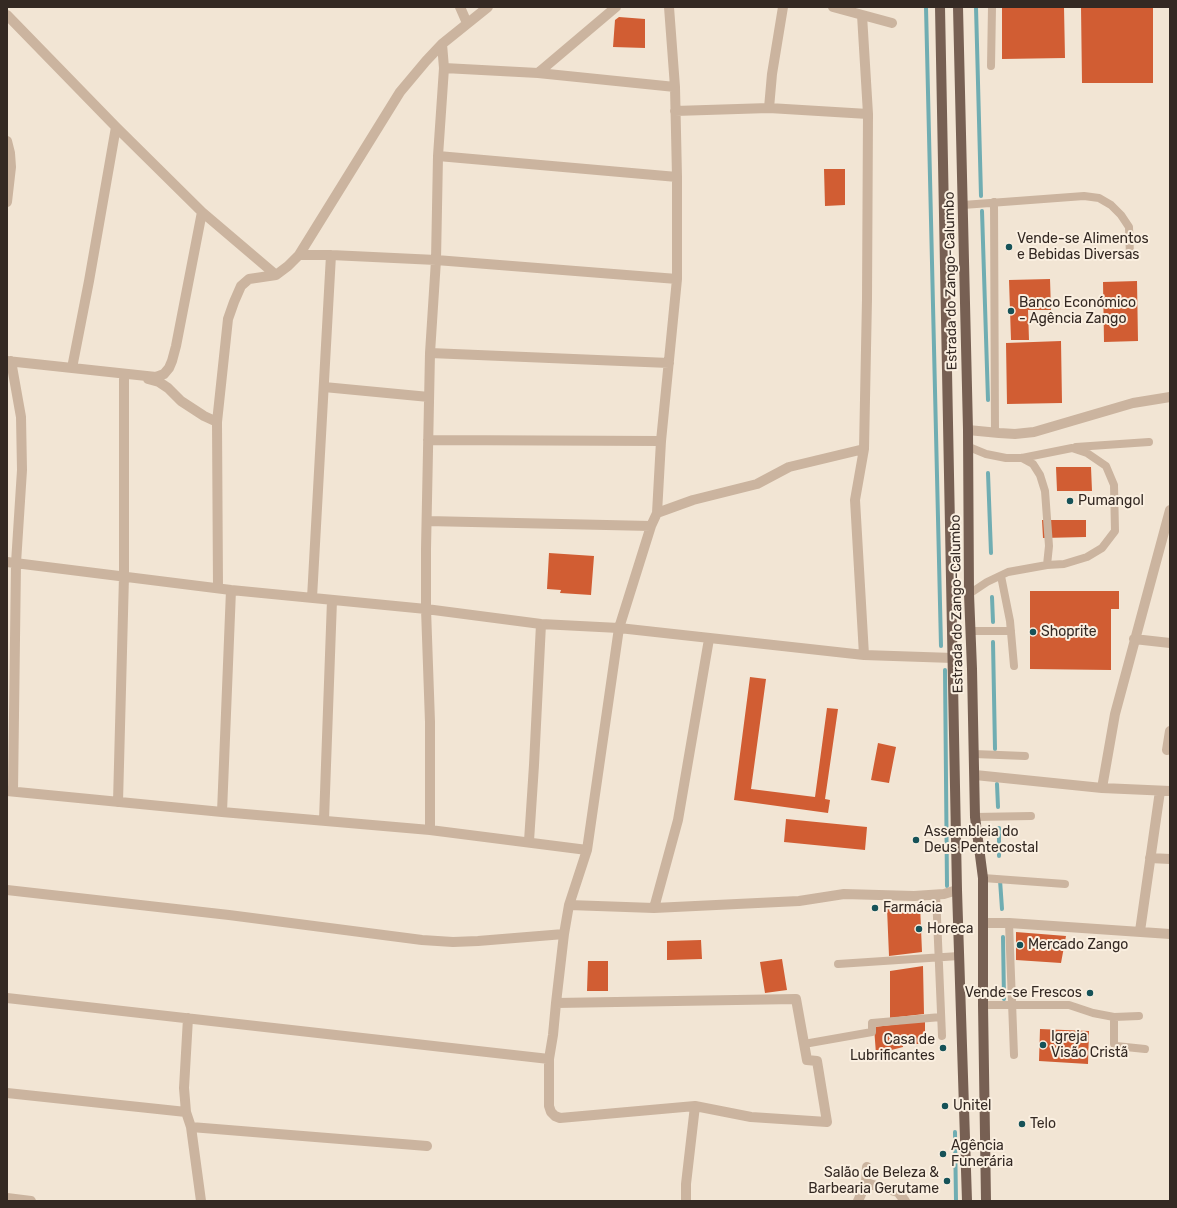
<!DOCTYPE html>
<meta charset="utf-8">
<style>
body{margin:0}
#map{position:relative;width:1177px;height:1208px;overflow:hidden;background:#f2e5d4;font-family:Rubik,sans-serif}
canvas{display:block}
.frame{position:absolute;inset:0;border:8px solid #342923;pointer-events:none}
</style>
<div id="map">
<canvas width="1177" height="1208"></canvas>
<div class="frame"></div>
</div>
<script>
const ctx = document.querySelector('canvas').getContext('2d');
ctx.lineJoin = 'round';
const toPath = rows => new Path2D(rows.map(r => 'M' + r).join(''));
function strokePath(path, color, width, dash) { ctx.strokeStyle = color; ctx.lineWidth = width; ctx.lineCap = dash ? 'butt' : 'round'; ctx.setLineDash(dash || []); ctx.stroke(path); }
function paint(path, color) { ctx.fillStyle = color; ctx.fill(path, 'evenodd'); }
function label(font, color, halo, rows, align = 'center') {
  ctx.font = font + ' Rubik,sans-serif'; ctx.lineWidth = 4; ctx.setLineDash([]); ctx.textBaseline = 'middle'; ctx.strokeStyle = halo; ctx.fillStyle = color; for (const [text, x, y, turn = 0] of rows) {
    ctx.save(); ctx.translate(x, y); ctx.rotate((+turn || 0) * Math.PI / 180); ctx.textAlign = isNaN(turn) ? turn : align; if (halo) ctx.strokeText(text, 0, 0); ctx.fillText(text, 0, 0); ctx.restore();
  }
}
strokePath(toPath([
 [926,7,941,646],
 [976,7,981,196],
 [982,211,988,400],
 [988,473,991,553],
 [992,597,993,622],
 [993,642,995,749],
 [945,670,947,886],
 [997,784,998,807],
 [999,828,999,856],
 [1000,880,1002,909],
 [1003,937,1004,999],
 [955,1132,956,1201]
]), '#70adb2', 4);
paint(toPath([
 [1002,7,1064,7,1065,58,1002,59],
 [1081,7,1153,7,1153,83,1082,83],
 [619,17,645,19,645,48,613,47,615,20],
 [824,169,845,169,845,205,825,206],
 [1050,279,1051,310,1028,310,1029,340,1011,340,1009,280],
 [1137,281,1138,341,1104,342,1103,282],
 [1061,341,1062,403,1007,404,1006,343],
 [1056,467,1091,467,1092,491,1057,491],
 [1042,520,1086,520,1086,537,1043,538],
 [549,553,594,556,591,595,560,593,561,590,547,589],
 [1030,591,1119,591,1119,609,1111,609,1111,670,1030,669],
 [750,677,766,679,751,789,815,797,827,708,838,709,825,799,830,800,828,813,734,800],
 [878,743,896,747,889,783,871,780],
 [786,819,867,827,865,850,784,842],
 [920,905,922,952,889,956,887,908],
 [1016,932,1066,936,1061,963,1016,960],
 [701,940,702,959,667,960,667,941],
 [782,959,787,990,765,993,760,962],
 [588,961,608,961,608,991,587,991],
 [923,966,924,1014,890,1018,890,971],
 [925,1021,925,1044,903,1044,903,1047,876,1054,874,1027],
 [1040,1029,1089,1031,1088,1064,1039,1061]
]), '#d15d33');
strokePath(toPath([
 [991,66,992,7],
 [994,202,995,432],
 [963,205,1084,196,1099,198,1111,205,1121,215,1129,227,1130,256],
 [969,447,986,454,1006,458,1022,458,1072,448,1087,453,1106,466,1114,485,1115,531,1102,548,1087,557,1064,564,1047,565,1008,572,987,582,969,594],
 [1076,447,1149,442],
 [1022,458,1033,464,1040,475,1045,491,1049,546,1047,565],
 [1001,576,1010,621,1014,666],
 [971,631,1011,631],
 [974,754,1025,756],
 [975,817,1031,816],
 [983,878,1065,884],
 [936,894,942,1036],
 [1009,923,1014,1055],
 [838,964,959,956],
 [983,1005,1069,1005,1093,1013,1114,1017,1139,1016],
 [1114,1017,1114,1044,1116,1046,1145,1049],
 [804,1044,872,1032,872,1023,941,1017]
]), '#cbb49f', 8);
strokePath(toPath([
 [460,7,467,23],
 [833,7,892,23],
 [7,15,116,127,202,212,276,275],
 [444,68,538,73,675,87],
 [538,73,616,7],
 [769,108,772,74,783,7],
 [675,111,769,108,868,114,862,15],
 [7,141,10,153,11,167,7,202],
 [438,156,677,177],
 [299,255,331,255,436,260,677,279],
 [430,353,669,363],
 [7,361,156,377,164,374,169,368,172,361,176,346,202,212],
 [11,361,21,417,22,470,16,563,13,791],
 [72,368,89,281,116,127],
 [148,379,159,382,168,388,181,401,204,416,217,422],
 [324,387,429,397],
 [968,430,999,433,1015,434,1034,432,1133,403,1170,397],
 [428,440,661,441],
 [657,513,693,500,757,484,789,467,864,449],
 [427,521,651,526],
 [7,562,231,590,426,609,541,624,619,628,864,655,953,658],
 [218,588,217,422,228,319,234,302,241,286,249,279,276,275,288,266,299,255,400,92,426,61,442,44,488,7],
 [312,598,331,255],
 [1134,639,1170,643],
 [864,655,855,500,864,449,867,299,868,114],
 [1167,750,1170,731],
 [975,775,1102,788,1170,791],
 [1102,788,1115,714,1170,510],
 [7,791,222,812,430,830,587,850],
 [118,802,124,576,124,374],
 [222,812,231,590],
 [324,820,332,600],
 [430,830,430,722,426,609,426,549,430,353,436,260,438,156,444,68,442,44],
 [529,841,534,765,541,624],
 [1150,858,1170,859],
 [7,890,229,915,422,940,453,942,478,941,564,934],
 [569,905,654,908,799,901,844,894,914,896,944,894,957,890],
 [654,908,678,820,709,639],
 [983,923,1009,923,1170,934],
 [1140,931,1160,791],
 [7,998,549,1059],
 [556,1003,796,999,807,1060,817,1061,827,1122,751,1117,695,1106,560,1118,555,1116,551,1112,549,1106,549,1059,553,1035,556,1003,564,934,569,905,587,850,619,628,651,526,657,513,661,441,677,279,677,177,675,87,669,7],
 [188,1018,184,1088,186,1112,191,1127,201,1201],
 [7,1093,186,1112],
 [191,1127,427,1146],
 [866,1183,898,1192,905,1201],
 [7,1198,31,1201],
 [686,1201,686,1184,695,1106],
 [858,1201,866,1183,867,1167]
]), '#cbb49f', 10);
strokePath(toPath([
 [940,7,957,890,967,1201],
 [958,7,968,430,969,594,972,669,975,817,983,878,983,1005,986,1201]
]), '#776053', 10);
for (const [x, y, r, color] of [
 [1009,247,4,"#165258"],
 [1011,311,4,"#165258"],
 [1070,501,4,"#165258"],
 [1033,632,4,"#165258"],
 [916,840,4,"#165258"],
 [875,908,4,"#165258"],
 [919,929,4,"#165258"],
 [1020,945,4,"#165258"],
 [1090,993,4,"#165258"],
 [1043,1045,4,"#165258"],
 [943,1048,4,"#165258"],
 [945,1106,4,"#165258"],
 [1022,1124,4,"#165258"],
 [943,1154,4,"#165258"],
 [947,1181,4,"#165258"]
]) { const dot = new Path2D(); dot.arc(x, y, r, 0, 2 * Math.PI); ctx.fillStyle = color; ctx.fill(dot); strokePath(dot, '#faefe0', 1.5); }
label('14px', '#342923', '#faefe0', [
 ["Vende-se Alimentos",1017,239],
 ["e Bebidas Diversas",1017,255],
 ["Banco Económico",1019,303],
 ["- Agência Zango",1019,319],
 ["Pumangol",1078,501],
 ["Shoprite",1041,632],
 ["Assembleia do",924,832],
 ["Deus Pentecostal",924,848],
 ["Farmácia",883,908],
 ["Horeca",927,929],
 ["Mercado Zango",1028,945],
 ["Vende-se Frescos",1082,993,"right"],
 ["Igreja",1051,1037],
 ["Visão Cristã",1051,1053],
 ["Casa de",935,1040,"right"],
 ["Lubrificantes",935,1056,"right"],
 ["Unitel",953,1106],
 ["Telo",1030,1124],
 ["Agência",951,1146],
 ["Funerária",951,1162],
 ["Salão de Beleza &",939,1173,"right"],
 ["Barbearia Gerutame",939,1189,"right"]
], 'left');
label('14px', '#342923', '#faefe0', [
 ["Estrada do Zango-Calumbo",951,281,-91],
 ["Estrada do Zango-Calumbo",957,604,-91]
]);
</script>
